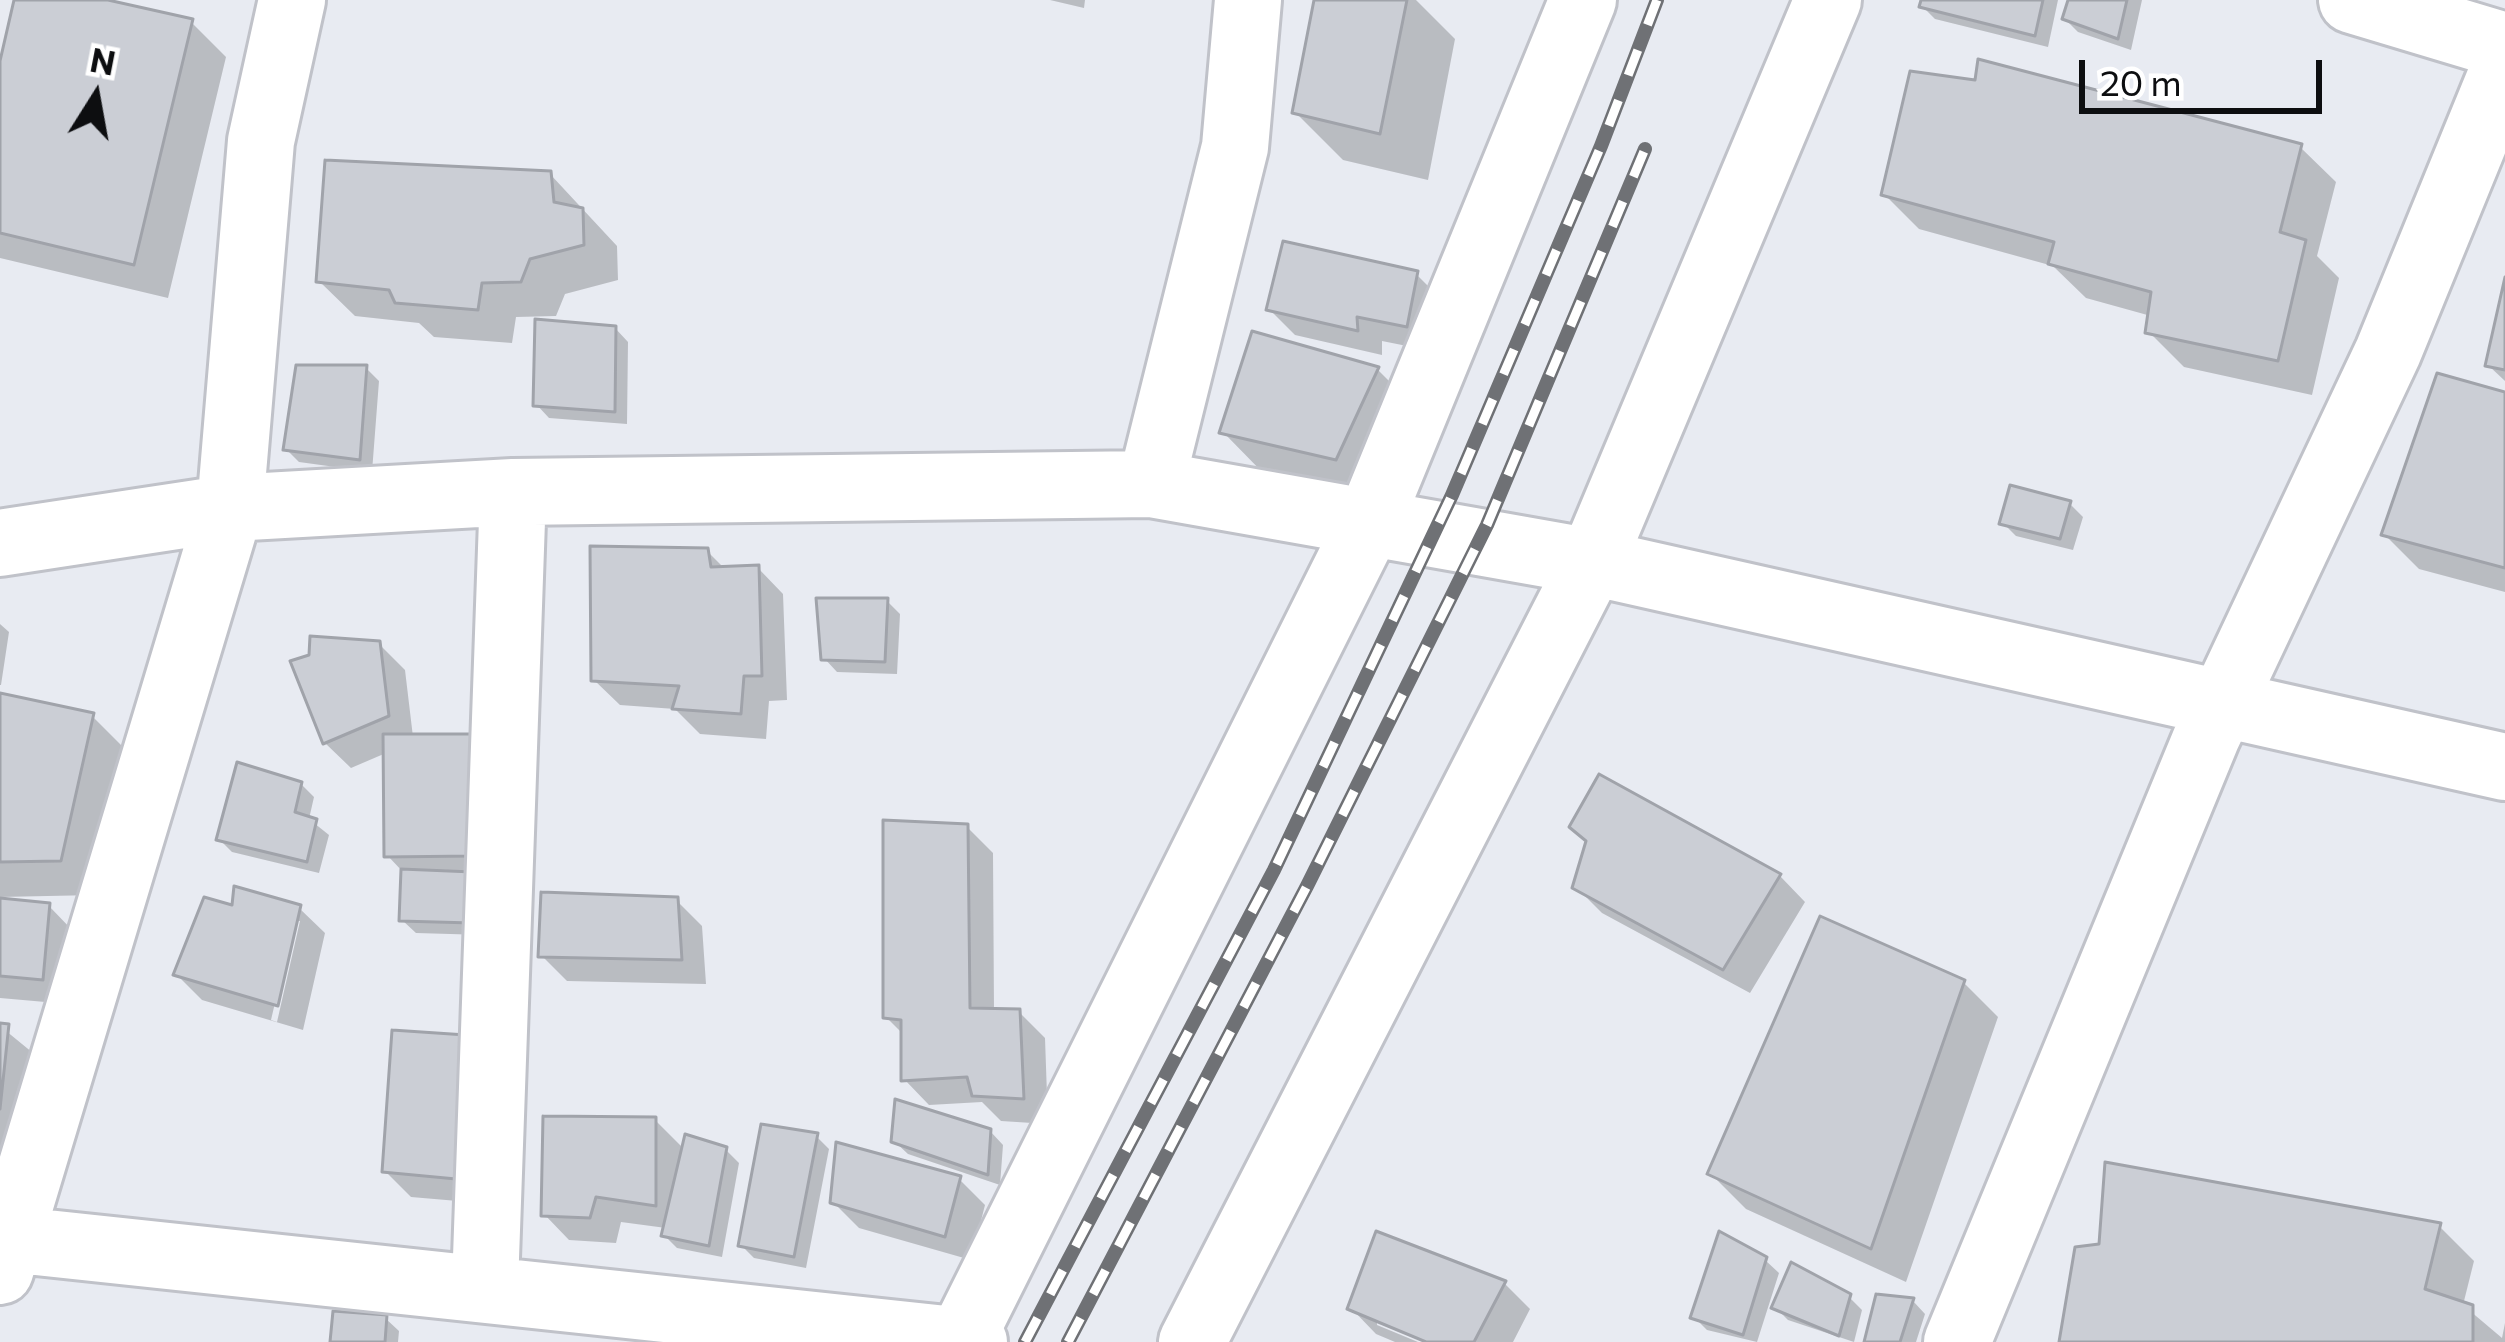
<!DOCTYPE html>
<style>
body{margin:0}
#map{position:relative;width:2505px;height:1342px;overflow:hidden;background:#e8ebf2;font-family:Commissioner,sans-serif}
canvas{display:block}
.north{position:absolute;left:36px;top:36px;width:120px;height:120px;-webkit-text-stroke:9px #fff;paint-order:stroke;rotate:11deg;font-size:33px;font-weight:700;line-height:48px;text-align:center;color:#0d0e10}
.north::after{content:'';display:block;margin:auto;width:42px;height:54px;background:#0d0e10;clip-path:polygon(50% 0,100% 100%,50% 72%,0 100%)}
.scale{position:absolute;left:2079px;top:60px;width:243px;height:54px;box-sizing:border-box;border:6px solid #0d0e10;border-top:0;padding-left:15px;font-size:36px;line-height:42px;white-space:nowrap;color:#0d0e10;-webkit-text-stroke:9px #fff;paint-order:stroke}
</style>
<div id="map">
<canvas width="2505" height="1342"></canvas>
<div class="north">N</div>
<div class="scale">20 m</div>
</div>
<script>
const ctx = document.querySelector('canvas').getContext('2d');
ctx.lineJoin = 'round';
function paint(path, color) { ctx.fillStyle = color; ctx.fill(path, 'evenodd'); }
const toPath = rows => new Path2D(rows.map(r => 'M' + r).join(''));
function strokePath(path, color, width, dash) { ctx.strokeStyle = color; ctx.lineWidth = width; ctx.lineCap = dash ? 'butt' : 'round'; ctx.setLineDash(dash || []); ctx.stroke(path); }
paint(toPath([
 [17,0,95,0,191,22,226,57,168,298,0,258,0,74],
 [1050,0,1085,0,1084,8],
 [1317,0,1416,0,1455,39,1428,180,1343,160,1295,112],
 [1924,0,2058,0,2048,47,1935,19,1922,6],
 [2071,0,2142,0,2131,50,2078,32,2065,19],
 [2300,147,2336,182,2317,256,2339,278,2312,395,2184,367,2149,332,2151,316,2086,298,2053,266,1919,229,1884,194],
 [550,174,617,246,618,280,565,294,556,316,516,317,512,343,434,337,419,323,355,316,319,281],
 [1416,274,1442,300,1432,351,1382,341,1382,355,1295,335,1269,309],
 [2505,291,2505,381,2488,365],
 [615,328,628,342,627,424,549,418,536,404],
 [366,368,379,381,372,472,299,462,286,449],
 [1377,369,1425,417,1384,506,1270,480,1223,432],
 [2505,396,2505,592,2419,569,2384,534],
 [2070,504,2083,517,2073,550,2016,536,2003,523],
 [707,551,725,569,758,568,783,594,787,700,769,701,766,739,700,734,675,709,620,705,594,680],
 [887,601,900,614,897,674,837,672,824,658],
 [0,624,9,632,1,685,0,685],
 [379,644,405,670,413,737,472,737,484,935,416,933,402,920,403,872,387,855,386,753,351,768,325,743],
 [0,696,92,716,127,751,96,895,0,897],
 [301,784,314,797,309,819,329,835,319,873,232,852,219,839],
 [967,827,993,853,994,1011,1019,1012,1045,1038,1048,1124,1001,1121,982,1102,929,1105,904,1079,904,1035,886,1017],
 [1780,876,1805,902,1750,993,1602,913,1576,887],
 [676,900,702,926,706,984,567,981,541,955],
 [0,901,49,906,74,932,68,1004,0,998],
 [299,908,325,933,303,1030,202,1000,176,974,235,909],
 [294,921,300,921,277,1022,271,1020],
 [1963,982,1998,1017,1906,1282,1746,1209,1711,1174],
 [0,1026,33,1053,0,1213],
 [465,1038,481,1203,411,1197,385,1171],
 [655,1120,685,1150,726,1150,739,1163,722,1257,677,1248,664,1235,666,1228,621,1222,616,1243,569,1240,544,1214],
 [990,1131,1003,1145,1000,1185,908,1154,894,1141],
 [816,1136,829,1149,806,1268,754,1258,741,1245],
 [959,1179,985,1205,971,1260,859,1228,833,1202],
 [2439,1226,2474,1261,2463,1305,2502,1338,2505,1323,2505,1342,2062,1342],
 [1765,1260,1779,1273,1757,1342,1707,1330,1694,1317],
 [1504,1283,1530,1309,1513,1342,1434,1342,1377,1318,1377,1325,1418,1342,1395,1342,1376,1334,1351,1308],
 [1849,1297,1862,1310,1854,1342,1788,1320,1775,1307],
 [1913,1301,1925,1314,1916,1342,1867,1342],
 [385,1318,399,1331,398,1342,333,1342]
]), '#0003');
const building = toPath([
 [14,0,108,0,193,19,134,265,0,233,0,61,14,0],
 [1314,0,1407,0,1380,134,1292,113,1314,0],
 [1921,0,2043,0,2035,36,1919,7,1921,0],
 [2068,0,2127,0,2118,39,2062,19,2068,0],
 [1978,59,2302,144,2280,232,2306,240,2278,361,2145,333,2151,292,2048,264,2054,242,1881,195,1910,71,1975,80,1978,59],
 [325,160,551,171,554,202,583,208,584,245,530,259,521,282,482,283,478,310,395,303,389,290,316,282,325,160],
 [1283,241,1418,271,1407,327,1357,317,1358,331,1266,310,1283,241],
 [2505,277,2505,370,2485,366,2505,277],
 [535,319,616,326,615,412,533,406,535,319],
 [1252,331,1379,367,1336,460,1219,433,1252,331],
 [296,365,367,365,360,460,283,450,296,365],
 [2437,373,2505,392,2505,568,2381,535,2437,373],
 [2010,485,2071,501,2060,539,1999,524,2010,485],
 [590,546,708,548,711,567,759,565,762,676,744,676,741,714,672,709,679,686,591,681,590,546],
 [816,598,888,598,885,662,821,660,816,598],
 [310,636,380,641,389,716,323,744,290,661,309,655,310,636],
 [0,693,94,713,61,861,0,862,0,693],
 [383,734,473,734,474,856,384,857,383,734],
 [237,762,302,782,295,812,317,819,307,862,216,840,237,762],
 [1599,774,1781,874,1723,970,1572,888,1586,841,1569,827,1599,774],
 [883,820,968,824,970,1008,1020,1009,1024,1099,972,1096,967,1077,901,1081,901,1020,883,1018,883,820],
 [401,869,473,872,472,923,399,921,401,869],
 [234,886,301,905,278,1006,173,975,204,897,232,905,234,886],
 [541,892,678,897,682,960,538,957,541,892],
 [0,898,50,903,43,980,0,976,0,898],
 [1820,916,1965,980,1871,1249,1707,1174,1820,916],
 [0,1023,9,1024,0,1109,0,1023],
 [392,1030,466,1035,456,1179,382,1172,392,1030],
 [895,1099,991,1129,988,1175,891,1142,895,1099],
 [543,1116,656,1117,656,1206,596,1197,590,1218,541,1216,543,1116],
 [761,1124,818,1133,794,1257,738,1246,761,1124],
 [685,1134,727,1147,709,1246,661,1236,685,1134],
 [836,1142,961,1176,945,1237,830,1203,836,1142],
 [2105,1162,2441,1223,2425,1289,2473,1305,2473,1342,2059,1342,2075,1247,2099,1244,2105,1162],
 [1376,1231,1506,1281,1474,1342,1426,1342,1347,1309,1376,1231],
 [1719,1231,1767,1257,1743,1335,1690,1318,1719,1231],
 [1791,1262,1851,1294,1839,1336,1771,1308,1791,1262],
 [1876,1294,1914,1298,1900,1342,1864,1342,1876,1294],
 [333,1311,387,1315,385,1342,330,1342,333,1311]
]);
paint(building, '#cbced5');
strokePath(building, '#a0a3aa', 3);
const minor = toPath([
 [2352,0,2505,46],
 [1151,484,1235,147,1248,0],
 [0,543,230,508,513,492,1151,484,1592,562,2505,767],
 [0,1238,974,1342],
 [0,1271,230,508,261,141,292,0],
 [485,1286,513,492],
 [960,1342,1369,523,1583,0],
 [1192,1342,1592,562,1828,0],
 [1957,1342,2207,736,2388,352,2505,66]
]);
strokePath(minor, '#c0c2c9', 72);
strokePath(minor, '#fff', 66);
const rail = toPath([
 [1025,1342,1274,870,1452,495,1601,146,1657,0],
 [1068,1342,1307,886,1487,525,1645,149]
]);
strokePath(rail, '#6f7175', 14);
strokePath(rail, '#fff', 9, [27]);
</script>
